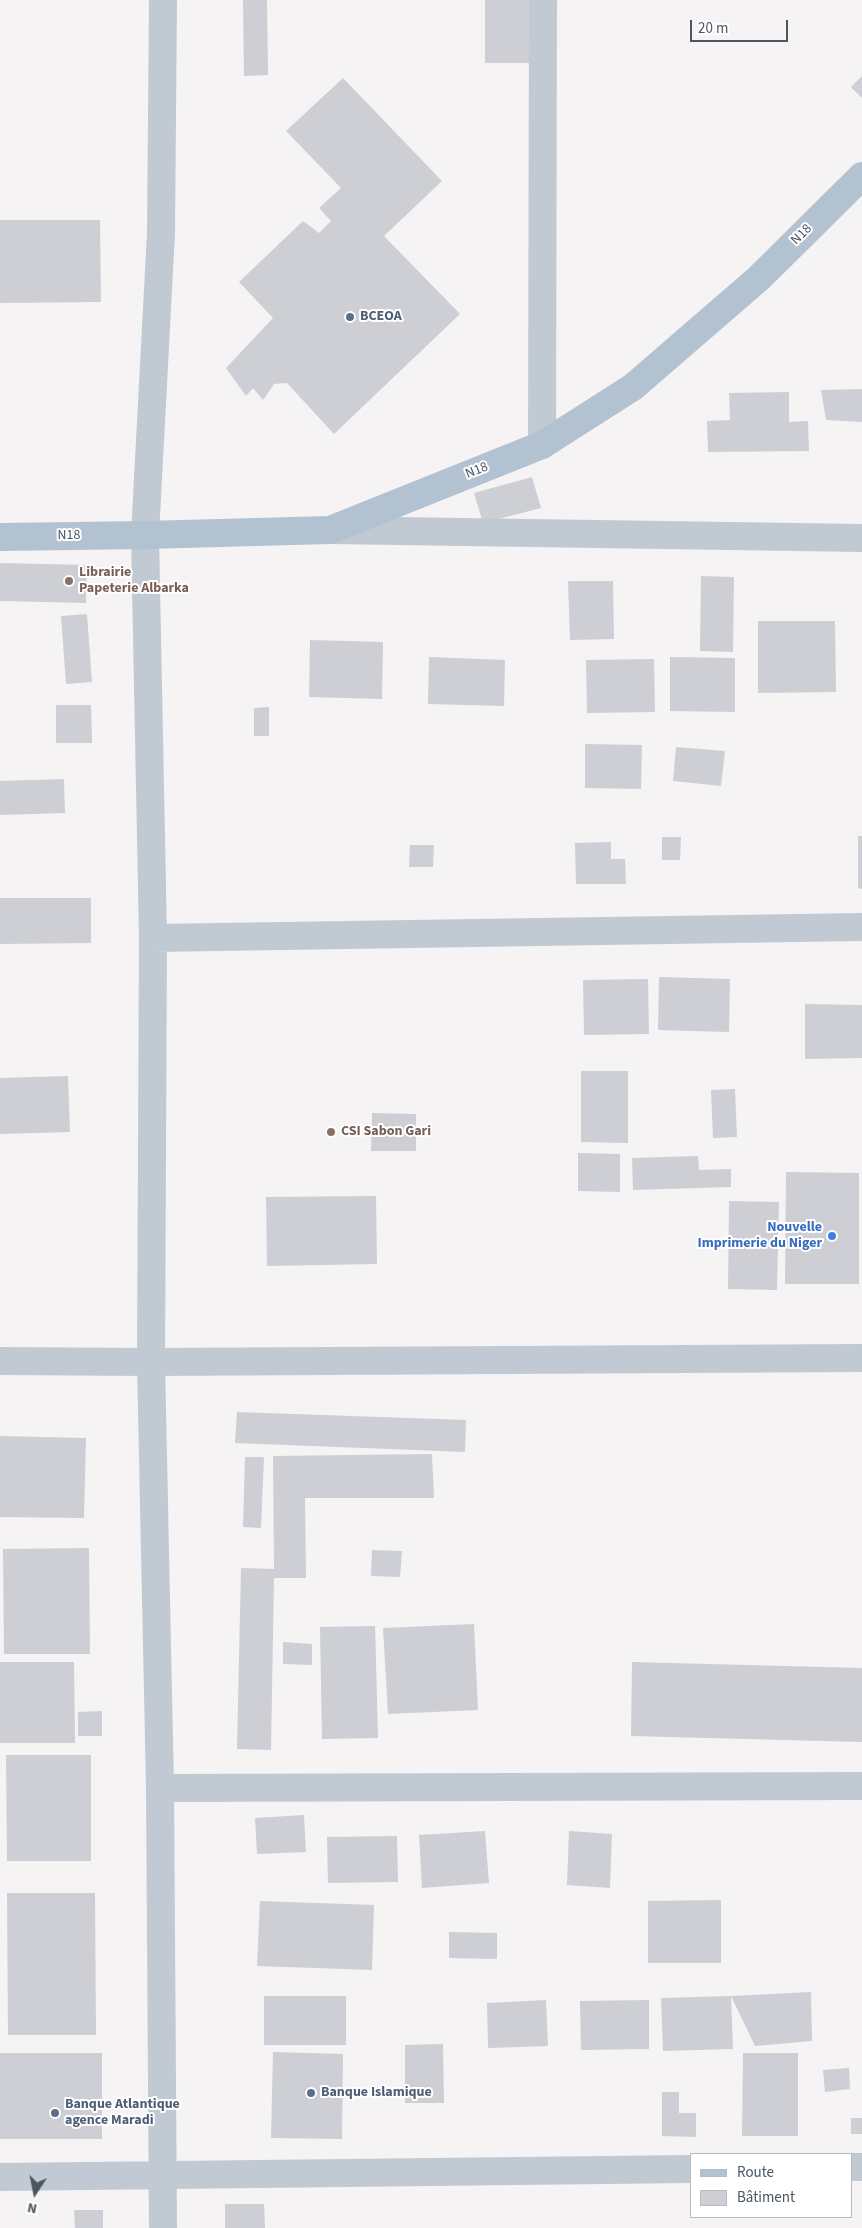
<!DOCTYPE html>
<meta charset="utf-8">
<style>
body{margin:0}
#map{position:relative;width:862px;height:2228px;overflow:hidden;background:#f5f3f3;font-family:"Source Sans 3",sans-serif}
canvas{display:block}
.legend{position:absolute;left:690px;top:2153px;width:162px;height:65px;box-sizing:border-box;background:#fff;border:1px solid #b7bbc0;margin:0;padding:6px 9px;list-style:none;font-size:15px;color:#4a5661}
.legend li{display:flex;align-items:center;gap:10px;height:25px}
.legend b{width:25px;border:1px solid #b7bbc0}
.north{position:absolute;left:10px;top:2168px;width:50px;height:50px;-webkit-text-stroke:4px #fff;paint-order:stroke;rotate:191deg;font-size:14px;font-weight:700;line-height:20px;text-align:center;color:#4a5661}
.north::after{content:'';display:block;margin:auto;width:18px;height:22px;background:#4a5661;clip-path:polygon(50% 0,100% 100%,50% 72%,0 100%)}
.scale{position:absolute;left:690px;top:20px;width:98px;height:22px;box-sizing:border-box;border:2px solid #4a5661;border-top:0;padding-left:6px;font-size:15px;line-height:18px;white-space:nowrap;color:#4a5661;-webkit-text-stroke:4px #fff;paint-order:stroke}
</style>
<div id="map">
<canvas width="862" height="2228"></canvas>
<ul class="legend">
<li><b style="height:6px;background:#b3c2d1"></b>Route</li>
<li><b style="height:14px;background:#cdcfd5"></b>Bâtiment</li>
</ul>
<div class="north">N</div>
<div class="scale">20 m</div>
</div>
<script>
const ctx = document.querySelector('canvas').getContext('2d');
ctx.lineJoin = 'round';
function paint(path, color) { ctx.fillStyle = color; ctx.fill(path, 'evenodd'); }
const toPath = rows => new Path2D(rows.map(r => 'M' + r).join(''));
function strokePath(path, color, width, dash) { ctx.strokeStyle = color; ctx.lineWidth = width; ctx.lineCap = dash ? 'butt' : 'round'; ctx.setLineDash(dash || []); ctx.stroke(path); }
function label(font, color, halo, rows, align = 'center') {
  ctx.font = font + ' "Source Sans 3",sans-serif'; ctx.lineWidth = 4; ctx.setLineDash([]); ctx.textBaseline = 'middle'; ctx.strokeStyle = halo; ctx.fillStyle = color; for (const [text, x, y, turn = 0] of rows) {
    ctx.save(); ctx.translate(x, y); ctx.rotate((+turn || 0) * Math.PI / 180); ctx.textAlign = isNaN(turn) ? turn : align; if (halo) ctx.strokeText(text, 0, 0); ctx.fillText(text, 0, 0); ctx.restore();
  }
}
paint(toPath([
 [243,0,267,0,268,75,244,76],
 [485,0,540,0,540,63,485,63],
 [862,76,862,98,851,87],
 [343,78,442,181,384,236,460,314,334,434,287,383,274,384,263,400,253,388,246,396,226,368,273,318,239,282,303,221,319,233,331,221,319,208,341,188,286,131],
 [0,220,100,220,101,302,0,303],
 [862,389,862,422,826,420,821,390],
 [789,392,789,422,808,421,809,451,708,452,707,421,730,420,729,393],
 [532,477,541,508,483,523,474,493],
 [0,563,87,565,86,603,0,601],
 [701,576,734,577,733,652,700,651],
 [568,581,613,581,614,639,570,640],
 [87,614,92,682,66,684,61,616],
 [758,621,835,621,836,692,758,693],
 [310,640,383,642,382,699,309,697],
 [429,657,505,660,504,706,428,704],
 [670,657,735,658,735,712,670,711],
 [654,659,655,712,587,713,586,660],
 [56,705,91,705,92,743,56,743],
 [269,707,269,736,254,736,254,708],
 [585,744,642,745,641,789,585,788],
 [676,747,725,751,721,786,673,781],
 [64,779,65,813,0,815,0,781],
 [858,836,862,836,862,889,858,888],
 [662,837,681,837,680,860,662,860],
 [611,842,611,859,625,859,626,884,576,884,575,843],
 [410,845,434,845,433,867,409,867],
 [0,898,91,898,91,943,0,944],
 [659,977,730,979,729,1032,658,1030],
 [648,979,649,1034,584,1035,583,980],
 [805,1004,862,1005,862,1058,805,1059],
 [581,1071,628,1071,628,1143,581,1142],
 [68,1076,70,1132,0,1134,0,1078],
 [735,1089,737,1137,713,1138,711,1090],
 [372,1113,416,1114,416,1151,371,1151],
 [578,1153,620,1154,620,1192,578,1191],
 [698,1156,699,1170,731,1169,731,1187,633,1190,632,1158],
 [786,1172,859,1173,859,1284,785,1284],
 [376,1196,377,1264,267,1266,266,1197],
 [729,1201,779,1202,777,1290,728,1289],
 [237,1412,466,1420,465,1452,235,1443],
 [0,1436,86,1438,84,1518,0,1517],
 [432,1454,434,1498,305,1498,306,1578,274,1578,271,1750,237,1749,241,1568,274,1569,273,1456],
 [245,1457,264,1457,261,1528,243,1527],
 [89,1548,90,1654,4,1654,3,1549],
 [372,1550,402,1551,400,1577,371,1576],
 [474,1624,478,1710,388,1714,383,1628],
 [375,1626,378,1738,322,1739,320,1627],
 [283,1642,312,1644,312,1665,283,1664],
 [0,1662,74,1662,75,1743,0,1743],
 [632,1662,862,1668,862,1742,631,1736],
 [102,1711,102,1736,78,1736,78,1712],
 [6,1755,91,1755,91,1861,7,1861],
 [304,1815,306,1852,257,1854,255,1818],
 [485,1831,489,1883,422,1888,419,1835],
 [569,1831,612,1834,610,1888,567,1885],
 [397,1836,398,1882,328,1883,327,1837],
 [7,1893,95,1893,96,2035,8,2035],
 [721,1900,721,1963,648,1963,648,1901],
 [260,1901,374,1905,372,1970,257,1966],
 [449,1932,497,1933,497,1959,449,1958],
 [811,1992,812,2041,755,2046,731,1996],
 [264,1996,346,1996,346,2045,264,2045],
 [731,1996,733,2049,663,2051,661,1998],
 [546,2000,548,2046,488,2048,487,2003],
 [649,2000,649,2049,581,2050,580,2001],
 [443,2044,444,2103,405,2103,405,2045],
 [273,2052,343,2054,342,2139,271,2138],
 [0,2053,102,2053,102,2139,0,2139],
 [743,2053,798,2053,798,2136,742,2136],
 [849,2068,850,2089,825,2092,823,2070],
 [662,2092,679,2092,679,2113,696,2113,696,2137,662,2136],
 [851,2118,862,2118,862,2134,851,2134],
 [225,2204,264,2204,265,2228,225,2228],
 [74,2210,103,2210,103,2228,75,2228]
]), '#cdcfd5');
strokePath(toPath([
 [163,0,161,233,145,535,153,938,151,1362,160,1788,163,2228],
 [542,445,543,0],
 [330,530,862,538],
 [153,938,862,927],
 [0,1361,151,1362,862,1358],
 [160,1788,862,1786],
 [851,2167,862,2167],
 [0,2177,691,2169]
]), '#c1cad2', 28);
strokePath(toPath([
 [0,537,145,535,330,530,542,445,633,387,759,278,862,176]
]), '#b3c2d1', 28);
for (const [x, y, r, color] of [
 [350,317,5,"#5c6f8a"],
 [69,581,5,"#8d6e63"],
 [331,1132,5,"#8d6e63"],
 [832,1236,5,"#3f7fe0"],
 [311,2093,5,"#5c6f8a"],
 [55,2113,5,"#5c6f8a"]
]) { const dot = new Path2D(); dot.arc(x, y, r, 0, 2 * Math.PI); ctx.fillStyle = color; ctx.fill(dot); strokePath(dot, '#fff', 2); }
label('14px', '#4a5661', '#fff', [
 ["N18",802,235,-45],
 ["N18",477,471,-22],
 ["N18",69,536,-1]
]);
label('bold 14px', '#4e5e75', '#fff', [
 ["BCEOA",360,317],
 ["Banque Islamique",321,2093],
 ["Banque Atlantique",65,2105],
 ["agence Maradi",65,2121]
], 'left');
label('bold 14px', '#785e54', '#fff', [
 ["Librairie",79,573],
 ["Papeterie Albarka",79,589],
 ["CSI Sabon Gari",341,1132]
], 'left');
label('bold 14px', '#366cbe', '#fff', [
 ["Nouvelle",822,1228],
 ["Imprimerie du Niger",822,1244]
], 'right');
</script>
